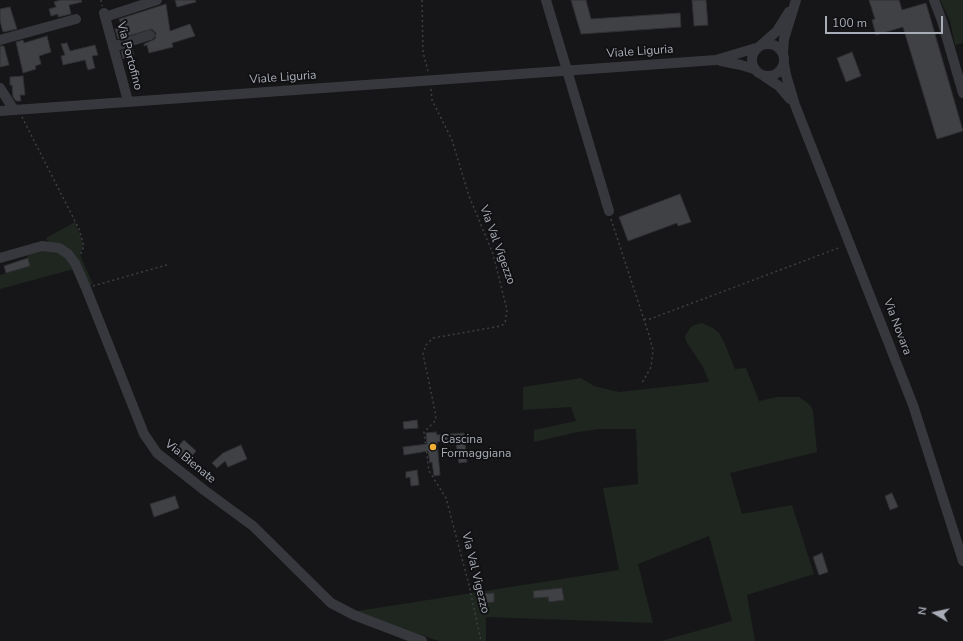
<!DOCTYPE html>
<style>
body{margin:0}
#map{position:relative;width:963px;height:641px;overflow:hidden;background:#161618;font-family:"Nunito Sans",sans-serif}
canvas{display:block}
.north{position:absolute;left:915px;top:593px;width:40px;height:40px;-webkit-text-stroke:3px #111113;paint-order:stroke;rotate:279deg;font-size:11px;font-weight:700;line-height:16px;text-align:center;color:#a8adb8}
.north::after{content:'';display:block;margin:auto;width:14px;height:18px;background:#a8adb8;clip-path:polygon(50% 0,100% 100%,50% 72%,0 100%)}
.scale{position:absolute;left:825px;top:16px;width:118px;height:18px;box-sizing:border-box;border:2px solid #a8adb8;border-top:0;padding-left:5px;font-size:12px;line-height:14px;white-space:nowrap;color:#a8adb8;-webkit-text-stroke:3px #111113;paint-order:stroke}
</style>
<div id="map">
<canvas width="963" height="641"></canvas>
<div class="north">N</div>
<div class="scale">100 m</div>
</div>
<script>
const ctx = document.querySelector('canvas').getContext('2d');
ctx.lineJoin = 'round';
function paint(path, color) { ctx.fillStyle = color; ctx.fill(path, 'evenodd'); }
const toPath = rows => new Path2D(rows.map(r => 'M' + r).join(''));
function strokePath(path, color, width, dash) { ctx.strokeStyle = color; ctx.lineWidth = width; ctx.lineCap = dash ? 'butt' : 'round'; ctx.setLineDash(dash || []); ctx.stroke(path); }
function label(font, color, halo, rows, align = 'center') {
  ctx.font = font + ' "Nunito Sans",sans-serif'; ctx.lineWidth = 4; ctx.setLineDash([]); ctx.textBaseline = 'middle'; ctx.strokeStyle = halo; ctx.fillStyle = color; for (const [text, x, y, turn = 0] of rows) {
    ctx.save(); ctx.translate(x, y); ctx.rotate((+turn || 0) * Math.PI / 180); ctx.textAlign = isNaN(turn) ? turn : align; if (halo) ctx.strokeText(text, 0, 0); ctx.fillText(text, 0, 0); ctx.restore();
  }
}
paint(toPath([
 [940,0,963,0,963,43,955,45,950,21],
 [75,222,82,240,83,245,80,255,93,284,87,286,78,262,48,242,46,238],
 [46,250,62,254,74,269,0,289,0,275,30,266,27,254],
 [702,323,713,328,719,333,724,342,735,369,746,368,759,401,777,397,799,397,810,405,813,411,817,452,730,473,742,514,792,505,814,574,747,595,755,641,661,641,732,621,709,536,638,564,653,623,486,617,486,641,439,641,351,612,619,570,603,488,638,484,636,429,600,429,578,432,534,442,534,430,576,421,571,407,523,410,523,387,581,378,594,386,619,392,709,382,703,367,686,341,685,336,690,328,694,325]
]), '#1e261f');
const building = toPath([
 [60,0,81,0,82,2,69,5,71,14,58,17,58,14,51,16,49,9,56,7,54,2,60,0],
 [175,0,195,0,196,2,177,7,175,0],
 [571,0,586,0,591,19,680,13,681,27,581,34,571,0],
 [692,0,706,0,708,25,694,26,692,0],
 [869,0,899,0,902,10,926,3,963,131,937,139,903,27,876,35,872,20,875,19,869,0],
 [166,4,170,31,190,24,195,36,172,43,173,47,149,53,147,45,144,46,144,44,155,39,156,33,152,29,118,39,115,29,122,27,119,19,166,4],
 [10,7,17,29,3,32,0,21,0,9,10,7],
 [47,36,51,52,39,56,41,64,35,66,36,69,23,73,16,42,23,40,24,43,47,36],
 [67,43,70,51,95,45,98,55,92,56,95,68,88,70,85,60,63,65,61,56,65,55,61,44,67,43],
 [0,46,4,46,9,65,0,67,0,46],
 [132,48,134,56,123,59,121,51,132,48],
 [852,52,861,76,846,82,837,58,852,52],
 [23,76,25,95,20,95,21,101,16,101,13,97,12,85,10,85,10,77,23,76],
 [680,194,691,222,678,226,677,223,628,241,619,217,680,194],
 [28,258,30,266,6,273,4,266,28,258],
 [417,420,418,428,404,429,403,422,417,420],
 [436,432,437,435,464,433,467,462,459,463,456,443,454,443,454,440,437,442,440,475,434,476,432,462,430,463,428,451,404,455,403,447,427,444,426,433,436,432],
 [184,440,196,451,186,463,173,452,184,440],
 [241,445,247,459,228,467,225,461,217,468,212,463,223,453,241,445],
 [417,470,419,485,411,486,410,477,406,478,406,472,417,470],
 [892,493,898,507,890,510,885,496,892,493],
 [175,496,179,508,154,517,150,504,175,496],
 [822,553,828,572,819,575,813,557,822,553],
 [562,588,564,600,549,602,548,597,534,598,533,591,562,588],
 [494,593,494,602,480,603,479,594,494,593]
]);
paint(building, '#404145');
strokePath(building, '#303034', 1);
strokePath(toPath([
 [101,0,102,6],
 [422,0,423,52,428,71],
 [431,89,432,100,452,140,469,196,493,254,507,310,505,323,501,326,433,338,426,345,423,354,436,416,435,421,424,432,429,471,446,498,469,585,481,641],
 [22,117,79,229,84,246,80,256],
 [611,219,649,335,653,350,651,367,642,383],
 [93,286,170,264],
 [644,319,650,319,841,247]
]), '#3d3f44', 1.5, [2, 3]);
strokePath(toPath([
 [546,0,609,211],
 [934,0,942,21,963,93],
 [104,13,128,101],
 [105,17,157,0],
 [0,40,76,19],
 '752 60a16 16 0 1 1 32 0a16 16 0 1 1-32 0Z',
 [761,45,777,31,789,12],
 [113,47,150,35],
 [783,53,784,39,796,0],
 [721,61,741,65,754,69],
 [784,64,786,75,795,105,913,405,963,561],
 [764,76,779,86,790,99],
 [0,88,14,110],
 [0,111,716,60,756,48],
 [0,258,42,246,59,248,68,254,75,263,86,288,144,434,157,453,204,490,253,526,331,603,354,615,422,641]
]), '#37383d', 10);
for (const [x, y, r, color] of [
 [433,447,4,"#f2b134"]
]) { const dot = new Path2D(); dot.arc(x, y, r, 0, 2 * Math.PI); ctx.fillStyle = color; ctx.fill(dot); strokePath(dot, '#111113', 1.5); }
label('12px', '#a8adb8', '#111113', [
 ["Viale Liguria",640,52,-4],
 ["Via Portofino",129,56,75],
 ["Viale Liguria",283,78,-4],
 ["Via Val Vigezzo",497,245,70],
 ["Via Novara",897,327,69],
 ["Via Bienate",190,462,39],
 ["Via Val Vigezzo",475,573,76]
]);
label('12px', '#a8adb8', '#111113', [
 ["Cascina",441,440],
 ["Formaggiana",441,454]
], 'left');
</script>
